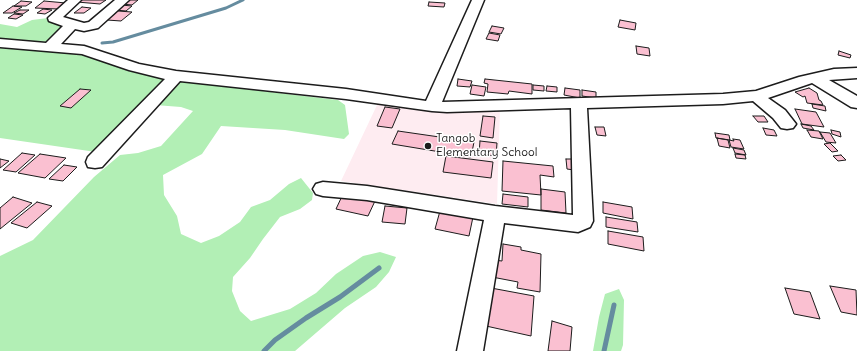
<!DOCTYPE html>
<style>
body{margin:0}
canvas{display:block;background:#fff}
</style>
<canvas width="857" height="351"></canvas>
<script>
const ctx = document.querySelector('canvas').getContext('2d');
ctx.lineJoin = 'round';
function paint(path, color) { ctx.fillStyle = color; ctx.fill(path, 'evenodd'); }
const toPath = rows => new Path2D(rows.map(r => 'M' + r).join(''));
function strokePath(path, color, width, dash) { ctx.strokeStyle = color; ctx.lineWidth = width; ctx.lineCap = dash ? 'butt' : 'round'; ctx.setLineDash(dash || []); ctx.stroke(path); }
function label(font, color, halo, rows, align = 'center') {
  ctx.font = font + ' Delius,sans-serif'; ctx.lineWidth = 3; ctx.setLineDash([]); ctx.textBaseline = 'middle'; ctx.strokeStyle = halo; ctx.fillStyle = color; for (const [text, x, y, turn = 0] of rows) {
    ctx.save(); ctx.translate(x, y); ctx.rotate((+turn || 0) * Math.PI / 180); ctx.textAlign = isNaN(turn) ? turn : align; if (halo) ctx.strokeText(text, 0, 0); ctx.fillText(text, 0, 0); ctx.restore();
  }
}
paint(toPath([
 [378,103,441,111,459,112,500,109,497,204,341,181]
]), '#feecf1');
paint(toPath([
 [48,18,49,20,63,27,48,42,0,40,0,24,17,27,32,20],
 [0,46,83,53,128,71,167,80,96,152,0,138],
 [177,81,338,100,345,105,349,134,344,139,285,130,221,126,202,154,163,175,164,195,177,216,181,234,201,243,219,236,240,222,251,207,270,200,289,184,301,178,313,193,312,200,300,209,280,217,263,239,250,258,233,277,232,291,240,311,251,321,290,309,316,293,336,274,363,256,380,252,396,257,389,272,376,287,345,308,295,351,0,351,0,256,33,240,94,177,120,155,138,153,161,146,193,111,181,107,155,105],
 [619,289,624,300,623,345,621,351,593,351,599,317,605,294]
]), '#b2efb5');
strokePath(toPath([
 [102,43,113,42,226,8,243,0]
]), '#658c9f', 3);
strokePath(toPath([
 [264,351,275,340,306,318,340,297,379,268],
 [604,351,614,305]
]), '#658c9f', 5);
const building = toPath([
 [80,0,106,0,100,4,77,2,80,0],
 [127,0,138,0,132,5,122,4,127,0],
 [21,1,32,2,26,6,14,6,21,1],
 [44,1,66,3,58,9,35,8,44,1],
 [429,2,445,3,444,7,428,6,429,2],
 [121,5,132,6,126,11,115,10,121,5],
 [13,6,22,7,12,13,3,13,13,6],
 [82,7,91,8,84,13,74,13,82,7],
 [43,9,52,10,45,14,37,13,43,9],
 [20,10,29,10,23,14,14,13,20,10],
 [118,11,132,12,121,21,107,20,118,11],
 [14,14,23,15,16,19,8,18,14,14],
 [620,20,636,23,635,30,618,27,620,20],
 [492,26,504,28,501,34,489,32,492,26],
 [489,33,500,35,498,41,486,39,489,33],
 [636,46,649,48,650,56,637,54,636,46],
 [839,51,851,55,850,58,838,55,839,51],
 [458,79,472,81,470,87,457,86,458,79],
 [485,79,532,84,532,94,509,91,508,94,487,92,488,84,484,83,485,79],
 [472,85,486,87,484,96,470,94,472,85],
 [533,85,544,86,544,91,533,90,533,85],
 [547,86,557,87,557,92,546,91,547,86],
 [565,88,580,90,580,98,564,95,565,88],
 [809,88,817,93,819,100,821,101,823,105,807,103,805,96,803,97,795,92,809,88],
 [80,89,91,90,71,108,60,106,80,89],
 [582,90,596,92,596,98,582,96,582,90],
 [812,104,825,106,826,111,813,108,812,104],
 [385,107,400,109,392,128,377,126,385,107],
 [795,109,816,112,824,127,802,124,795,109],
 [483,116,495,117,493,138,480,136,483,116],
 [753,116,764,116,768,122,758,122,753,116],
 [801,124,811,126,814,130,803,128,801,124],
 [595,127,604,127,606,136,597,135,595,127],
 [763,128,774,130,777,136,766,135,763,128],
 [807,130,819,131,823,139,811,137,807,130],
 [831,130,840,132,841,137,832,134,831,130],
 [398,131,474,142,471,157,392,144,398,131],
 [820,132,830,133,836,143,826,142,820,132],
 [715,133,729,135,730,140,716,138,715,133],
 [717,138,728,140,730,148,719,146,717,138],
 [733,139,740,140,744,149,731,147,729,140,734,141,733,139],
 [480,141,497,143,496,156,479,154,480,141],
 [830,143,838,151,832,152,824,144,830,143],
 [733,148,744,150,746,155,735,153,733,148],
 [22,153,35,155,16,172,3,170,22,153],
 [40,154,66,158,45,178,18,173,40,154],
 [735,154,745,155,746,159,736,158,735,154],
 [841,155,846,160,838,161,833,156,841,155],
 [446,156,493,162,491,178,443,172,446,156],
 [0,159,9,161,0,168,0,159],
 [566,159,573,159,574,170,567,169,566,159],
 [503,161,553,166,554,177,540,175,541,195,502,191,503,161],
 [64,165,77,167,63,181,49,179,64,165],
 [541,189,565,192,566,213,541,210,541,189],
 [343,194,375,201,368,216,336,209,343,194],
 [503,194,528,197,528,207,502,204,503,194],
 [13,197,32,203,0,229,0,208,13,197],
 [37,202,52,206,27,228,11,223,37,202],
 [603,202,632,207,633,219,603,213,603,202],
 [385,206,407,208,405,224,382,222,385,206],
 [440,211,473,217,469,236,435,229,440,211],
 [606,217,637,222,638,232,606,227,606,217],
 [608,231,643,237,644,251,608,244,608,231],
 [503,244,521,247,521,250,541,254,540,292,517,288,518,282,492,277,494,260,502,261,503,244],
 [830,286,856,290,857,315,841,312,830,286],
 [491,288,534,296,531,336,486,326,491,288],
 [785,288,810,292,820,319,794,314,785,288],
 [552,321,572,327,570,351,548,351,552,321]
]);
paint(building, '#fac0d1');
strokePath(building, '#1c1c1c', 1);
const minor = toPath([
 [68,0,81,0,63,17,84,23,89,22,115,0,129,0,98,28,84,31,75,29,61,44,84,46,139,64,176,71,346,89,426,101,472,0,484,0,442,102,723,94,756,91,799,77,834,69,857,68,857,78,829,80,857,96,857,108,851,107,812,83,768,98,785,110,796,124,793,128,787,129,781,128,773,118,753,101,723,104,587,108,593,221,590,227,578,232,504,223,483,351,457,351,484,220,367,200,323,196,316,194,313,189,316,184,323,182,367,186,495,206,573,215,571,108,447,112,432,111,346,99,180,81,102,167,95,168,88,167,86,162,88,157,165,79,129,70,82,54,0,47,0,39,46,43,63,26,49,21,48,18,68,0]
]);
strokePath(minor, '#1c1c1c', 3);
paint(minor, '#fff');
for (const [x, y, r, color] of [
 [428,146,4,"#1c1c1c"]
]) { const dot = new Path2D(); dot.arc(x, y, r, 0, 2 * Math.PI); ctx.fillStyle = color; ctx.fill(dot); strokePath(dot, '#fff', 1.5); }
label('12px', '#1c1c1c', '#fff', [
 ["Tangob",436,139],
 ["Elementary School",436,153]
], 'left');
</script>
